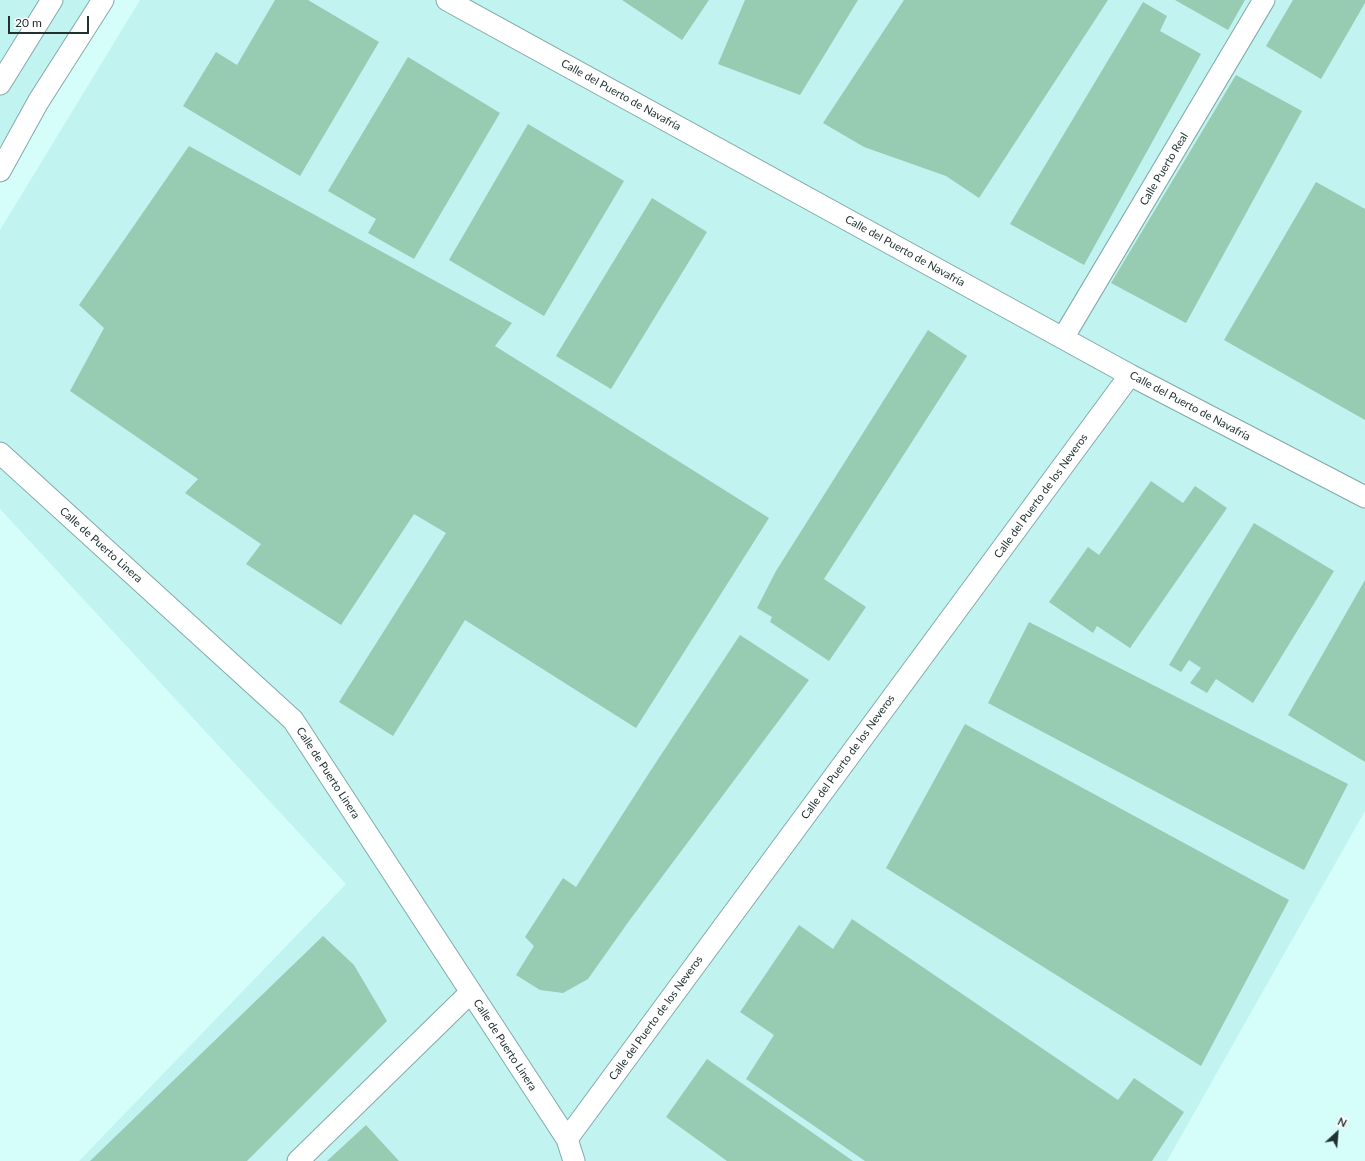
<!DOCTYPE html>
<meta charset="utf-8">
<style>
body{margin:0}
#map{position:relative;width:1365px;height:1161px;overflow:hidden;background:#d5fefb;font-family:Lato,sans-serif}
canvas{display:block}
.north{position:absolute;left:1317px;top:1113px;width:40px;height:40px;-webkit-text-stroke:3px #fff;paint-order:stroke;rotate:26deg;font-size:11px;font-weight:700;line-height:16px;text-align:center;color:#213130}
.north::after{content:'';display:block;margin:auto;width:14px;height:18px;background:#213130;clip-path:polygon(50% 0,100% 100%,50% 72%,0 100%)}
.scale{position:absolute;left:8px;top:16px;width:81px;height:18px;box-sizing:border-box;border:2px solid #213130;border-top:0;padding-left:5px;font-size:12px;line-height:14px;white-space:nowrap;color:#213130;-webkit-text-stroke:3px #fff;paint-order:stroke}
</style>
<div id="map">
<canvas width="1365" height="1161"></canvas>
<div class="north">N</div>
<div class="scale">20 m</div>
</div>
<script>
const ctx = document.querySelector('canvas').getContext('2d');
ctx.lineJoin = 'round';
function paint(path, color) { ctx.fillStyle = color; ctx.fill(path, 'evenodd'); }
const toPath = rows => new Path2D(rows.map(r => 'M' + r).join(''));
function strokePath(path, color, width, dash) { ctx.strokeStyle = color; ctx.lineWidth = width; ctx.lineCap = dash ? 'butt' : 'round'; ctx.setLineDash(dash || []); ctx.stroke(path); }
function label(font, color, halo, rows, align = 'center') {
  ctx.font = font + ' Lato,sans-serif'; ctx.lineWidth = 3.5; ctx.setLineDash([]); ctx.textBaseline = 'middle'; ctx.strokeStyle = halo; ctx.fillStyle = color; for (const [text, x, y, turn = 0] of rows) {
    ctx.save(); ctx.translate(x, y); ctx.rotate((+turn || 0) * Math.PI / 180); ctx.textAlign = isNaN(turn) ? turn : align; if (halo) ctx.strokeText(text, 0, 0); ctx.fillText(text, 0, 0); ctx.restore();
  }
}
paint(toPath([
 [0,0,92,0,0,146],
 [140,0,1365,0,1365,811,1167,1161,79,1161,346,884,0,509,0,230]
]), '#c1f4f1');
paint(toPath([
 [275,0,308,0,379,42,300,176,183,106,216,52,237,65],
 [622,0,709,0,682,40],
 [745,0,858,0,800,95,718,64],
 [904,0,1108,0,979,198,946,176,864,147,823,123],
 [1175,0,1245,0,1228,30],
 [1293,0,1365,0,1365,3,1321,79,1266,46],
 [1143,2,1167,16,1160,31,1201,54,1084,265,1010,224],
 [408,57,500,113,414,259,368,233,376,219,328,191],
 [1236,75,1302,111,1186,323,1111,283],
 [528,124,624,181,544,316,449,260],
 [189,146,512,323,495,346,769,518,636,728,465,620,393,736,339,702,446,533,414,514,341,625,246,564,261,544,185,493,198,479,70,391,104,328,79,305],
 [1316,182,1365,209,1365,420,1224,340],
 [652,198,707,232,611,389,556,356],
 [928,330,967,356,824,579,866,607,829,661,770,622,772,617,757,608,776,571],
 [1151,481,1183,503,1195,486,1227,508,1130,648,1097,626,1093,633,1049,602,1088,547,1099,555],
 [1254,523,1334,571,1253,703,1216,679,1207,693,1190,683,1201,668,1189,660,1181,672,1169,665],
 [1365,580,1365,762,1288,715],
 [1029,622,1348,784,1304,870,988,703],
 [740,635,809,680,629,921,588,979,563,993,540,990,516,975,534,946,525,937,563,878,576,887,651,770],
 [965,724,1289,900,1201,1066,886,868],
 [852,919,1118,1100,1134,1078,1184,1112,1152,1161,865,1161,746,1079,774,1035,740,1012,799,925,833,949],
 [323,936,354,965,387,1021,247,1161,90,1161],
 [707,1059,853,1161,727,1161,666,1117],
 [366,1125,399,1161,327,1161]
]), '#97cbb2');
const minor = toPath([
 [447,0,1130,375,1365,497],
 [0,84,52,0],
 [0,171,38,102,103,0],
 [1063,338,1264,0],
 [0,453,293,720,567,1139,574,1161],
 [567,1139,1130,375],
 [298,1161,471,992]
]);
strokePath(minor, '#82a9a7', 23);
strokePath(minor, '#fff', 21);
label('11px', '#213130', '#fff', [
 ["Calle del Puerto de Navafría",621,95,29],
 ["Calle Puerto Real",1164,169,-59],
 ["Calle del Puerto de Navafría",905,251,29],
 ["Calle del Puerto de Navafría",1190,406,28],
 ["Calle del Puerto de los Neveros",1041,496,-54],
 ["Calle de Puerto Linera",101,545,42],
 ["Calle del Puerto de los Neveros",848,757,-54],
 ["Calle de Puerto Linera",328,773,57],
 ["Calle del Puerto de los Neveros",656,1018,-54],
 ["Calle de Puerto Linera",505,1045,57]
]);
</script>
